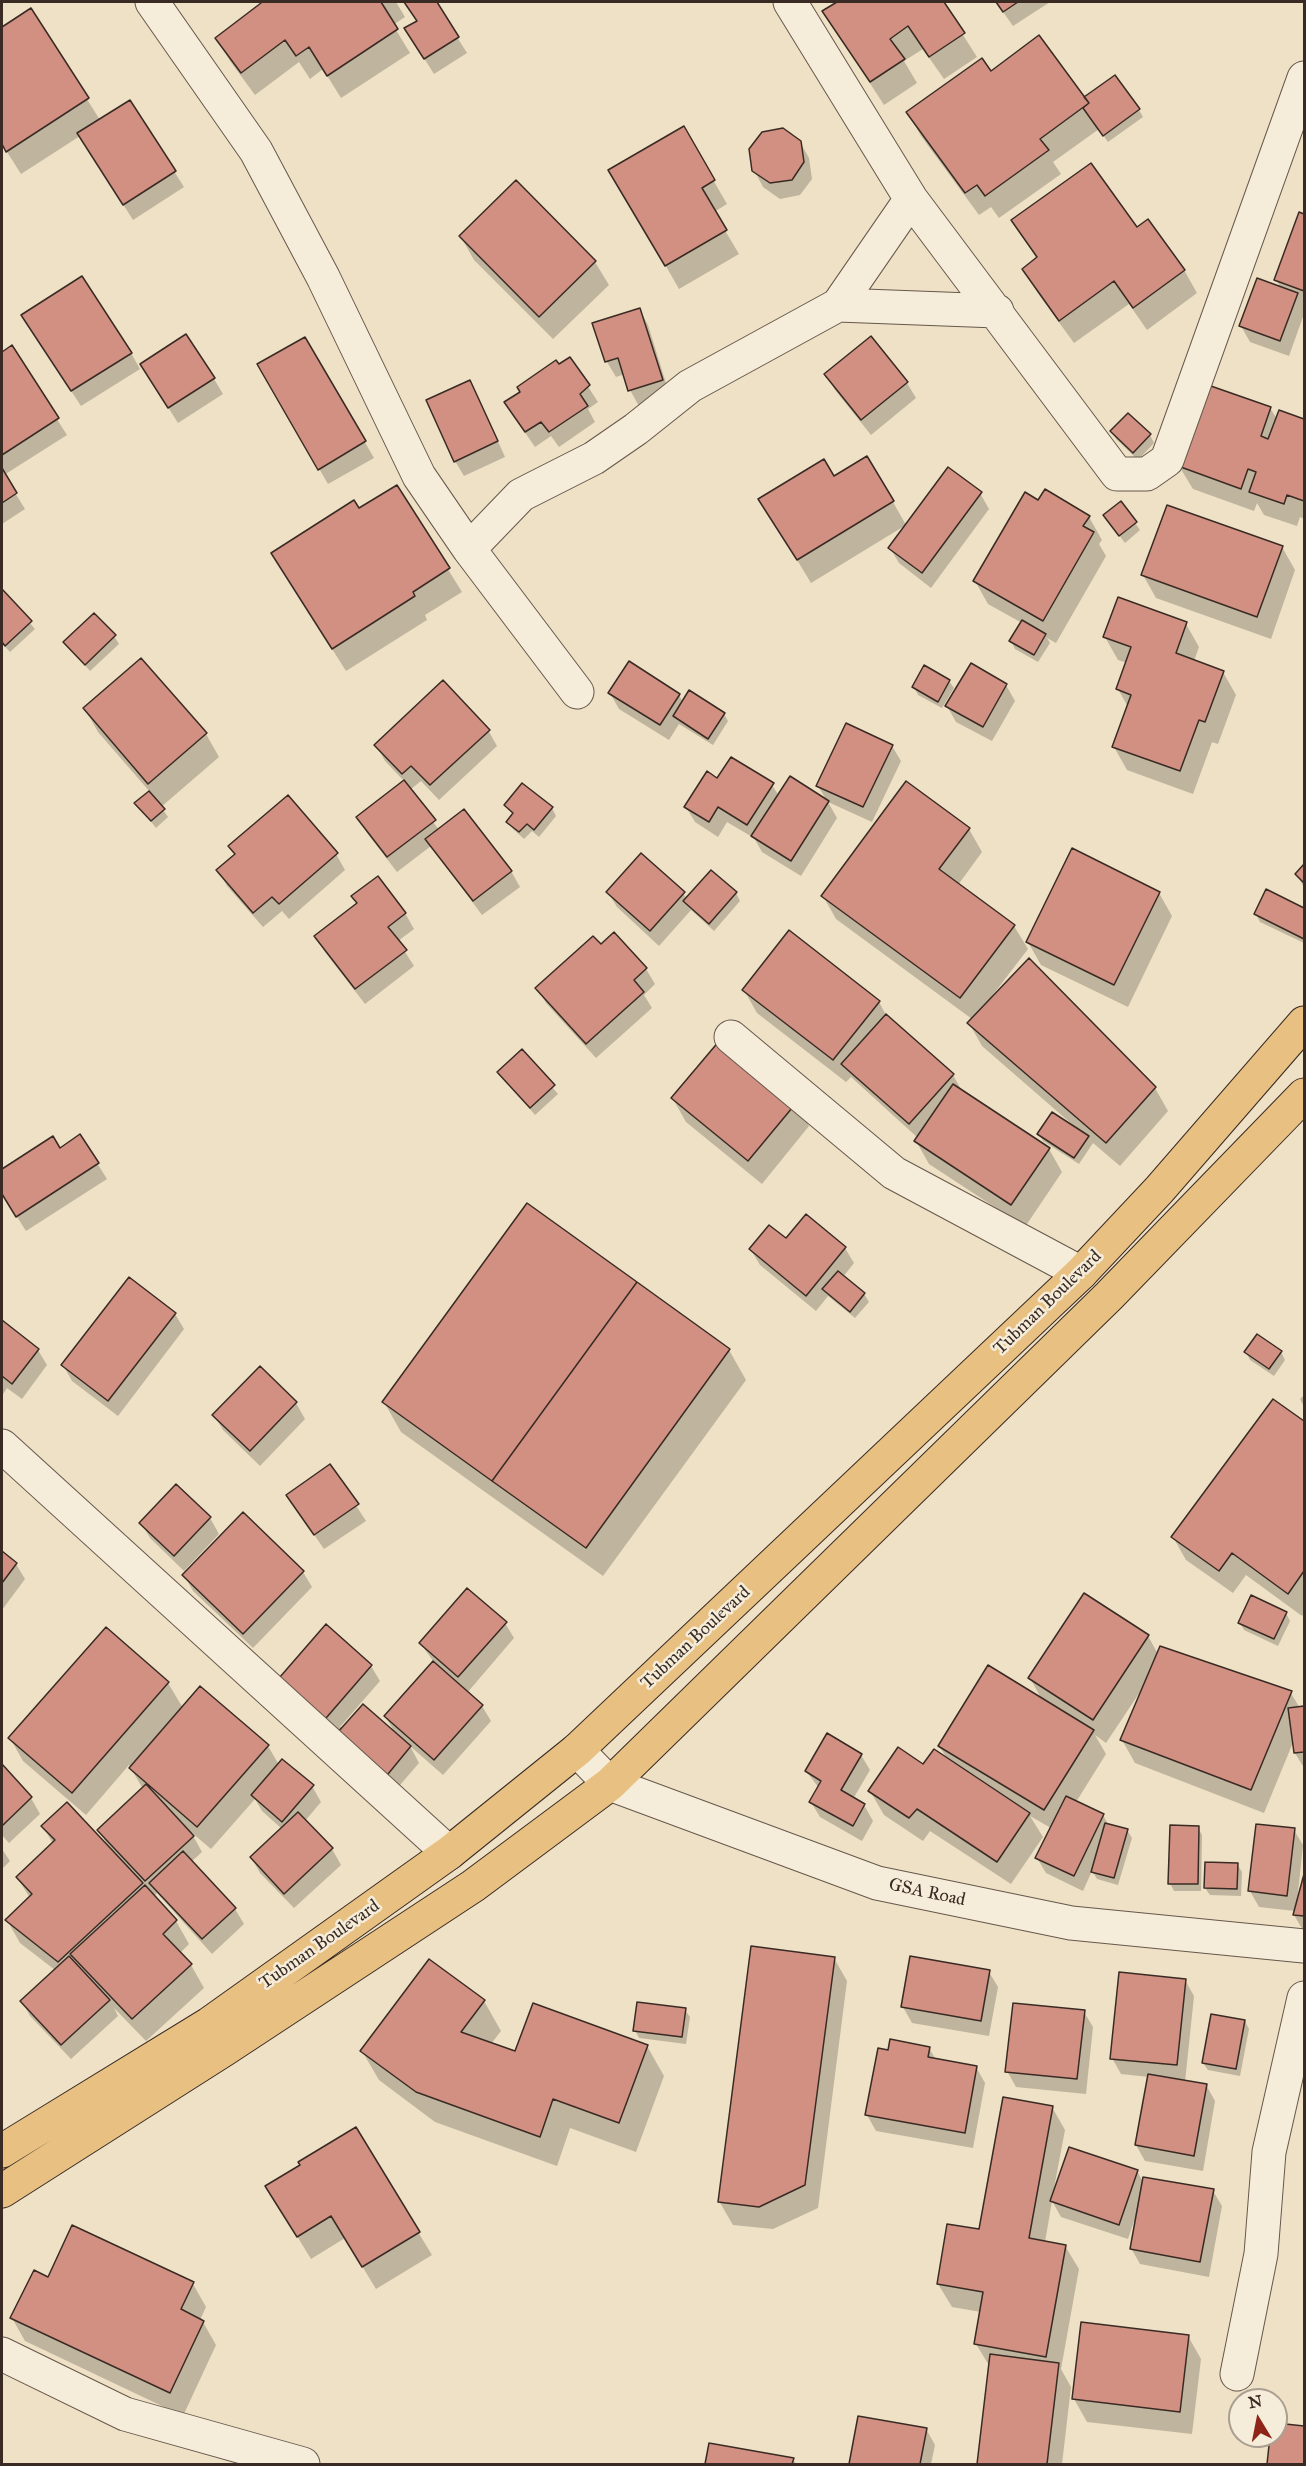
<!DOCTYPE html>
<style>
body{margin:0}
#map{position:relative;width:1306px;height:2466px;overflow:hidden;background:#efe1c5;font-family:"IM FELL Great Primer",serif}
canvas{display:block}
.frame{position:absolute;inset:0;border:3px solid #392b24;pointer-events:none}
.north{position:absolute;left:1228px;top:2388px;width:60px;height:60px;box-sizing:border-box;background:#f5ecd9;border:2px solid #aa9f91;border-radius:50%;rotate:350deg;font-size:16px;font-weight:700;line-height:24px;text-align:center;color:#392b24}
.north::after{content:'';display:block;margin:auto;width:21px;height:27px;background:#8f2418;clip-path:polygon(50% 0,100% 100%,50% 72%,0 100%)}
</style>
<div id="map">
<canvas width="1306" height="2466"></canvas>
<div class="frame"></div>
<div class="north">N</div>
</div>
<script>
const ctx = document.querySelector('canvas').getContext('2d');
ctx.lineJoin = 'round';
function paint(path, color) { ctx.fillStyle = color; ctx.fill(path, 'evenodd'); }
const toPath = rows => new Path2D(rows.map(r => 'M' + r).join(''));
function strokePath(path, color, width, dash) { ctx.strokeStyle = color; ctx.lineWidth = width; ctx.lineCap = dash ? 'butt' : 'round'; ctx.setLineDash(dash || []); ctx.stroke(path); }
function label(font, color, halo, rows, align = 'center') {
  ctx.font = font + ' "IM FELL Great Primer",serif'; ctx.lineWidth = 5; ctx.setLineDash([]); ctx.textBaseline = 'middle'; ctx.strokeStyle = halo; ctx.fillStyle = color; for (const [text, x, y, turn = 0] of rows) {
    ctx.save(); ctx.translate(x, y); ctx.rotate((+turn || 0) * Math.PI / 180); ctx.textAlign = isNaN(turn) ? turn : align; if (halo) ctx.strokeText(text, 0, 0); ctx.fillText(text, 0, 0); ctx.restore();
  }
}
paint(toPath([
 [261,2,396,2,405,17,393,25,410,53,341,98,323,69,310,79,299,62,255,95,230,61,217,38,262,4],
 [405,2,435,2,467,53,434,74,415,44,418,22],
 [840,2,942,2,977,57,944,79,923,49,904,61,917,83,884,105,824,12],
 [996,2,1050,2,1013,26],
 [31,10,100,120,130,102,184,187,133,220,80,136,21,174,2,144,2,29],
 [990,73,1084,99,1139,110,1143,117,1108,142,1099,129,1053,162,1061,174,999,218,991,207,979,215,921,136,908,113],
 [683,128,727,204,714,212,739,254,679,289,611,170],
 [800,142,809,158,812,179,800,195,780,199,763,187,754,170],
 [1300,214,1304,216,1304,314,1289,356,1250,342,1241,326,1281,288,1276,280],
 [1013,221,1137,229,1184,270,1197,293,1147,330,1129,304,1074,343,1037,292,1024,269,1037,259],
 [461,237,595,262,609,285,553,339,474,260],
 [639,309,648,325,670,396,639,406,630,390,625,374,616,377,607,362,594,324],
 [32,331,131,353,140,369,81,406],
 [871,338,907,383,916,398,871,435,835,390,826,374],
 [305,339,374,458,328,484,259,365],
 [11,347,67,435,4,475,25,509,2,524,2,354],
 [570,359,598,402,588,409,595,422,559,447,551,436,535,447,515,418,559,366],
 [214,379,223,394,178,423,151,380],
 [478,397,505,457,464,476,455,461],
 [1270,408,1277,419,1279,412,1304,421,1304,519,1300,517,1297,526,1264,515,1257,503,1254,511,1193,489,1179,466],
 [1112,432,1150,435,1154,443,1138,460,1116,439],
 [397,487,462,592,425,615,427,620,346,671,286,576,359,510],
 [980,493,989,509,931,588,899,563,890,548],
 [893,502,906,525,811,583,774,522],
 [1039,502,1089,517,1102,540,1099,544,1106,556,1056,643,1047,638,1050,643,1038,662,1015,649,1011,641,1022,623,988,604,975,581],
 [1121,503,1140,530,1125,543,1109,522],
 [1282,547,1295,570,1271,639,1156,598,1143,575],
 [2,591,35,629,10,652,2,643],
 [1186,624,1199,647,1194,661,1223,672,1236,695,1218,744,1212,742,1193,794,1127,770,1114,747,1128,707,1118,689,1127,663,1118,660,1105,637],
 [114,636,119,644,90,671,65,642],
 [949,681,954,688,942,708,918,695,914,687],
 [1006,685,1015,701,992,741,956,722,947,706],
 [610,693,679,695,683,702,724,714,728,721,713,745,679,724,669,740,619,709],
 [85,709,206,734,219,757,161,807,168,817,156,828,136,803,150,792,98,732],
 [488,730,497,746,439,800,421,781,410,790,439,830,511,871,520,887,482,915,431,846,397,872,367,833,358,817,404,781,385,761,376,745],
 [892,746,901,761,872,822,828,802,837,818,801,876,762,852,754,838,727,822,718,837,695,822,686,807,717,780,772,785,779,796,827,801,818,786],
 [522,785,552,808,556,816,539,837,532,831,524,839,513,829,508,822,513,815,505,805],
 [969,829,982,852,958,885,1014,926,1028,949,992,996,994,997,1029,960,1155,1088,1168,1111,1120,1166,1093,1143,1079,1164,1043,1141,1039,1134,1074,1126,982,1046,969,1023,972,1019,836,919,823,896],
 [230,846,336,854,345,870,289,919,282,911,263,927,227,886,218,870,236,856],
 [1304,866,1304,888,1297,874],
 [711,872,736,893,740,901,714,931,691,910,659,946,617,907,608,892,683,893,687,899],
 [1267,891,1304,909,1304,943,1260,922,1256,914],
 [1159,893,1172,916,1128,1007,1041,965,1028,942],
 [353,897,405,913,414,929,398,941,414,966,365,1004,325,952,316,937,358,905],
 [646,969,655,984,644,995,652,1008,596,1058,546,1003,537,988],
 [744,990,879,1002,887,1017,953,1075,962,1091,1049,1149,1062,1172,1025,1227,929,1164,916,1141,918,1138,851,1077,846,1082,757,1013],
 [522,1052,558,1094,535,1115,499,1073],
 [673,1099,796,1103,809,1126,762,1184,686,1122],
 [80,1136,107,1179,26,1231,2,1193,2,1171,52,1138,60,1150],
 [528,1205,729,1350,746,1380,603,1576,401,1432,384,1402],
 [786,1240,845,1248,854,1263,843,1277,864,1294,869,1302,855,1318,828,1296,816,1311,760,1265,751,1250],
 [175,1314,184,1329,118,1416,72,1381,63,1365],
 [2,1322,38,1350,47,1365,22,1399,7,1388,2,1396],
 [1246,1352,1281,1352,1285,1360,1274,1376,1250,1360],
 [260,1368,296,1403,305,1419,260,1466,223,1430,214,1415],
 [1304,1395,1304,1407,1300,1399],
 [1273,1401,1304,1423,1304,1612,1302,1616,1246,1575,1233,1593,1186,1560,1173,1537],
 [330,1466,366,1521,324,1549,297,1510],
 [176,1486,210,1518,219,1534,184,1571,150,1538,141,1523],
 [2,1553,16,1564,25,1579,2,1610],
 [303,1572,312,1587,253,1648,193,1591,184,1575],
 [1286,1613,1290,1621,1278,1646,1244,1630,1240,1623],
 [505,1623,514,1638,467,1693,482,1706,491,1721,443,1775,410,1746,419,1763,388,1799,284,1701,371,1666,380,1681,340,1727,395,1733,385,1716,434,1662,420,1643],
 [106,1629,168,1683,183,1708,268,1746,279,1765,312,1786,321,1802,305,1821,332,1849,341,1865,294,1908,260,1873,251,1857,282,1829,262,1811,255,1799,211,1849,191,1832,202,1852,191,1862,235,1909,244,1924,212,1954,157,1893,154,1897,176,1921,189,1944,180,1953,191,1965,204,1988,146,2041,114,2008,118,2016,71,2059,30,2016,22,2001,55,1970,20,1943,7,1920,30,1898,17,1877,53,1844,43,1826,109,1848,99,1830,143,1789,129,1765,86,1815,23,1761,10,1738],
 [1148,1636,1158,1654,1290,1692,1300,1708,1304,1707,1304,1768,1295,1753,1294,1740,1264,1813,1135,1763,1122,1740,1142,1689,1106,1743,1095,1735,1106,1754,1076,1802,1103,1815,1109,1826,1127,1830,1132,1838,1118,1885,1097,1879,1092,1871,1083,1891,1046,1873,1037,1858,1051,1828,1030,1816,1043,1837,1011,1884,930,1831,923,1841,884,1815,870,1791,924,1766,948,1760,939,1746,1042,1700,1030,1678],
 [861,1755,870,1770,853,1799,864,1805,873,1821,862,1841,820,1817,811,1802,819,1788,806,1771],
 [2,1766,31,1798,40,1814,9,1843,2,1835],
 [1198,1828,1202,1835,1201,1891,1174,1891,1170,1883],
 [1294,1830,1303,1845,1297,1902,1304,1882,1304,1932,1294,1915,1295,1911,1259,1907,1250,1891],
 [2,1849,10,1861,2,1869],
 [1237,1864,1242,1872,1241,1896,1210,1895,1205,1888],
 [834,1958,847,1981,818,2208,773,2229,733,2225,719,2201],
 [989,1972,998,1987,989,2036,912,2023,903,2007],
 [1185,1980,1194,1996,1185,2082,1206,2085,1215,2101,1203,2171,1145,2161,1136,2145,1149,2077,1121,2074,1112,2058],
 [484,2001,501,2031,491,2044,515,2053,647,2046,664,2076,636,2152,570,2128,557,2166,435,2122,379,2080,362,2051],
 [685,2010,690,2017,686,2044,639,2038,635,2030],
 [1084,2012,1093,2027,1086,2094,1016,2087,1007,2071],
 [1245,2021,1249,2029,1240,2076,1208,2070,1203,2063],
 [929,2048,936,2060,976,2067,985,2083,973,2148,876,2131,867,2115,889,2052],
 [1052,2107,1065,2130,1054,2188,1137,2171,1143,2182,1213,2191,1222,2206,1209,2277,1140,2264,1131,2248,1136,2221,1134,2221,1128,2239,1061,2217,1052,2201,1045,2242,1065,2246,1079,2269,1061,2369,1071,2387,1062,2464,979,2464,990,2367,976,2344,981,2312,952,2307,938,2284,980,2231],
 [302,2166,418,2232,432,2255,376,2289,345,2238,311,2259,281,2210],
 [48,2279,193,2284,206,2307,200,2320,203,2322,216,2345,183,2416,25,2341,12,2318],
 [1188,2336,1201,2359,1192,2434,1087,2422,1074,2399],
 [859,2417,926,2429,935,2445,931,2464,851,2464],
 [1276,2424,1304,2427,1304,2464,1268,2464,1272,2436,1276,2436],
 [710,2444,793,2459,796,2464,706,2464]
]), '#0003');
const building = toPath([
 [261,2,381,2,398,29,327,76,309,47,296,56,285,40,241,73,215,38,261,3,261,2],
 [404,2,437,2,459,37,424,59,404,28,417,21,404,2],
 [837,2,944,2,965,33,929,57,908,26,890,39,905,59,870,82,822,11,837,2],
 [996,2,1018,2,1003,12,996,2],
 [31,8,89,98,6,152,2,144,2,27,31,8],
 [1039,35,1089,103,1040,139,1049,150,985,196,977,185,965,193,906,112,982,58,991,71,1039,35],
 [1115,75,1140,109,1103,136,1083,108,1089,103,1084,97,1115,75],
 [130,100,176,171,123,205,77,133,130,100],
 [684,126,715,180,702,188,727,230,665,266,608,170,684,126],
 [783,128,801,141,804,162,792,180,770,183,752,171,749,149,762,132,783,128],
 [1091,163,1137,227,1148,219,1185,270,1133,308,1114,281,1059,321,1022,269,1037,257,1011,220,1091,163],
 [516,180,596,261,539,317,459,236,516,180],
 [1299,212,1304,214,1304,291,1274,280,1299,212],
 [82,276,132,353,71,391,21,315,82,276],
 [1257,278,1298,293,1280,341,1239,326,1257,278],
 [640,308,663,380,628,391,618,358,605,362,592,323,640,308],
 [186,334,215,378,168,408,140,364,186,334],
 [871,336,908,382,861,420,824,374,871,336],
 [305,337,366,441,318,470,257,364,305,337],
 [12,345,59,418,2,455,2,352,12,345],
 [570,357,590,385,580,394,588,406,549,432,541,422,525,432,504,402,520,392,517,387,556,360,559,364,570,357],
 [470,380,498,441,454,462,426,400,470,380],
 [1208,385,1271,407,1261,436,1268,439,1279,410,1304,419,1304,501,1287,495,1284,504,1249,492,1256,472,1248,469,1241,489,1178,466,1208,385],
 [1128,413,1151,434,1133,453,1110,431,1128,413],
 [867,456,894,501,797,560,758,499,824,459,834,476,867,456],
 [948,467,982,492,922,573,888,548,948,467],
 [2,468,17,493,2,503,2,468],
 [397,485,450,568,413,592,415,596,332,649,271,553,354,500,359,508,397,485],
 [1045,489,1090,516,1083,526,1094,532,1043,621,973,581,1025,492,1038,500,1045,489],
 [1121,501,1137,522,1119,536,1103,515,1121,501],
 [1167,505,1283,546,1257,617,1141,575,1167,505],
 [2,589,32,621,5,646,2,642,2,589],
 [1118,597,1187,622,1176,653,1224,671,1205,722,1199,720,1180,771,1112,747,1131,695,1116,689,1131,647,1103,637,1118,597],
 [94,613,116,635,85,665,63,642,94,613],
 [1022,620,1046,634,1034,655,1009,641,1022,620],
 [141,658,207,733,148,784,83,708,141,658],
 [629,661,680,694,660,725,608,693,629,661],
 [971,663,1007,684,983,727,945,706,971,663],
 [924,665,950,680,938,702,912,687,924,665],
 [443,680,490,730,430,785,411,766,402,774,374,745,443,680],
 [689,690,725,713,708,739,673,716,689,690],
 [846,723,893,745,863,807,816,786,846,723],
 [731,757,774,783,747,825,718,807,709,822,684,807,707,771,717,778,731,757],
 [790,776,829,801,791,861,751,836,790,776],
 [404,780,436,820,387,857,356,817,404,780],
 [906,781,970,828,939,869,1015,925,960,998,821,896,906,781],
 [522,783,553,807,534,830,527,824,519,832,506,822,513,813,504,805,522,783],
 [149,791,165,809,151,821,134,803,149,791],
 [288,795,338,853,279,904,272,897,253,913,216,870,235,854,228,846,288,795],
 [464,809,512,871,473,901,425,839,464,809],
 [1072,848,1160,892,1114,985,1026,942,1072,848],
 [641,853,685,892,650,931,606,892,641,853],
 [1304,864,1304,883,1295,874,1304,864],
 [711,870,737,892,709,924,683,901,711,870],
 [378,876,406,913,388,927,407,950,355,989,314,936,357,903,351,896,378,876],
 [1266,889,1304,908,1304,939,1254,914,1266,889],
 [789,930,880,1001,833,1060,742,990,789,930],
 [614,932,647,968,634,980,644,992,586,1044,535,988,593,936,601,944,614,932],
 [1029,958,1156,1087,1106,1143,967,1023,1029,958],
 [886,1014,954,1074,909,1124,841,1064,886,1014],
 [720,1040,797,1102,748,1161,671,1098,720,1040],
 [522,1049,555,1085,530,1108,497,1072,522,1049],
 [953,1084,1050,1148,1011,1205,914,1141,953,1084],
 [1052,1112,1089,1136,1074,1158,1037,1134,1052,1112],
 [80,1134,99,1163,16,1217,2,1194,2,1169,53,1136,60,1148,80,1134],
 [527,1203,637,1282,492,1481,382,1402,527,1203],
 [806,1214,846,1247,806,1296,749,1249,769,1225,786,1238,806,1214],
 [838,1271,865,1293,850,1312,822,1289,838,1271],
 [129,1277,176,1313,108,1401,61,1365,129,1277],
 [637,1282,730,1349,586,1548,492,1481,637,1282],
 [2,1320,39,1349,12,1384,2,1376,2,1320],
 [1257,1334,1282,1351,1269,1369,1244,1352,1257,1334],
 [260,1366,297,1402,250,1451,212,1415,260,1366],
 [1273,1399,1304,1421,1304,1571,1288,1594,1232,1553,1219,1571,1171,1537,1273,1399],
 [330,1464,359,1504,314,1535,286,1495,330,1464],
 [176,1484,211,1517,174,1556,139,1523,176,1484],
 [243,1512,304,1571,243,1634,182,1575,243,1512],
 [2,1551,17,1563,2,1583,2,1551],
 [467,1588,507,1622,458,1677,419,1643,467,1588],
 [1084,1593,1149,1635,1093,1720,1028,1678,1084,1593],
 [1251,1595,1287,1612,1274,1639,1238,1623,1251,1595],
 [326,1624,372,1665,320,1725,273,1685,326,1624],
 [106,1627,169,1682,72,1793,8,1738,106,1627],
 [1160,1646,1292,1691,1251,1790,1120,1740,1160,1646],
 [433,1661,483,1705,434,1760,384,1716,433,1661],
 [988,1665,1094,1730,1044,1810,938,1746,988,1665],
 [200,1686,269,1745,197,1827,129,1768,200,1686],
 [363,1704,411,1746,379,1785,329,1742,363,1704],
 [1304,1706,1304,1752,1294,1753,1288,1708,1304,1706],
 [827,1733,862,1754,841,1790,865,1804,853,1826,809,1802,821,1781,805,1771,827,1733],
 [898,1747,923,1764,934,1749,1030,1813,997,1862,917,1809,909,1818,868,1791,898,1747],
 [282,1759,314,1785,282,1822,251,1795,282,1759],
 [2,1764,32,1797,2,1826,2,1764],
 [146,1784,194,1836,145,1881,97,1830,146,1784],
 [1066,1796,1104,1814,1074,1876,1035,1858,1066,1796],
 [67,1802,143,1883,58,1962,5,1920,32,1894,16,1877,55,1840,41,1826,67,1802],
 [298,1812,333,1848,284,1894,250,1857,298,1812],
 [1105,1823,1128,1829,1114,1878,1091,1872,1105,1823],
 [1256,1824,1295,1828,1287,1896,1248,1891,1256,1824],
 [1170,1825,1199,1826,1198,1884,1168,1884,1170,1825],
 [183,1851,236,1908,202,1939,149,1883,183,1851],
 [1205,1862,1238,1863,1237,1889,1204,1888,1205,1862],
 [1304,1874,1304,1916,1293,1915,1304,1874],
 [145,1885,177,1920,163,1934,192,1964,132,2019,70,1954,145,1885],
 [751,1946,835,1957,805,2185,759,2207,718,2202,751,1946],
 [69,1956,110,2000,61,2045,20,2001,69,1956],
 [910,1956,990,1970,981,2021,901,2007,910,1956],
 [429,1959,485,2000,461,2032,515,2051,533,2003,648,2045,619,2123,553,2099,540,2137,416,2092,360,2051,429,1959],
 [1119,1972,1186,1979,1177,2065,1110,2059,1119,1972],
 [637,2002,686,2008,682,2037,633,2031,637,2002],
 [1013,2003,1085,2010,1077,2079,1005,2072,1013,2003],
 [1211,2014,1245,2020,1236,2069,1202,2063,1211,2014],
 [890,2039,930,2047,928,2057,977,2066,965,2133,865,2115,878,2048,888,2050,890,2039],
 [1148,2074,1207,2084,1194,2156,1135,2145,1148,2074],
 [1003,2097,1053,2106,1029,2238,1066,2245,1046,2357,974,2344,983,2292,937,2284,947,2224,979,2229,1003,2097],
 [356,2127,420,2232,362,2267,331,2216,297,2237,265,2186,300,2165,298,2162,356,2127],
 [1069,2147,1138,2170,1119,2225,1050,2201,1069,2147],
 [1143,2177,1214,2189,1200,2262,1130,2249,1143,2177],
 [72,2225,194,2282,181,2309,204,2321,170,2393,10,2318,34,2270,48,2277,72,2225],
 [1081,2322,1189,2335,1180,2412,1072,2399,1081,2322],
 [990,2354,1059,2363,1047,2464,977,2464,990,2354],
 [858,2416,927,2428,920,2464,849,2464,858,2416],
 [1276,2423,1304,2426,1304,2464,1267,2464,1270,2436,1276,2436,1276,2423],
 [709,2443,794,2458,792,2464,705,2464,709,2443]
]);
paint(building, '#d29082');
strokePath(building, '#392b24', 1.5);
const minor = toPath([
 [152,2,256,151,323,277,419,476,469,549,577,692],
 [790,2,911,199,1117,474,1147,474,1167,460,1304,78],
 [838,305,911,199],
 [469,549,521,495,594,458,636,429,690,386,838,305,997,311],
 [731,1037,894,1173,1081,1273],
 [2,1446,449,1853],
 [577,1750,610,1784,877,1883,1071,1923,1304,1946],
 [2,2354,125,2414,303,2464],
 [1237,2374,1261,2254,1269,2152,1304,1998]
]);
const highway = toPath([
 [2,2151,209,2024,449,1853,577,1750,1081,1273,1159,1190,1304,1023],
 [2,2191,225,2049,473,1886,610,1784,1109,1296,1304,1095]
]);
strokePath(minor, '#66584c', 35);
strokePath(highway, '#392b24', 35);
strokePath(minor, '#f5ecd9', 33);
strokePath(highway, '#e8c082', 33);
label('18px', '#392b24', '#f5ecd9', [
 ["Tubman Boulevard",1048,1303,-44],
 ["Tubman Boulevard",696,1638,-43],
 ["GSA Road",927,1893,12],
 ["Tubman Boulevard",320,1945,-35]
]);
</script>
